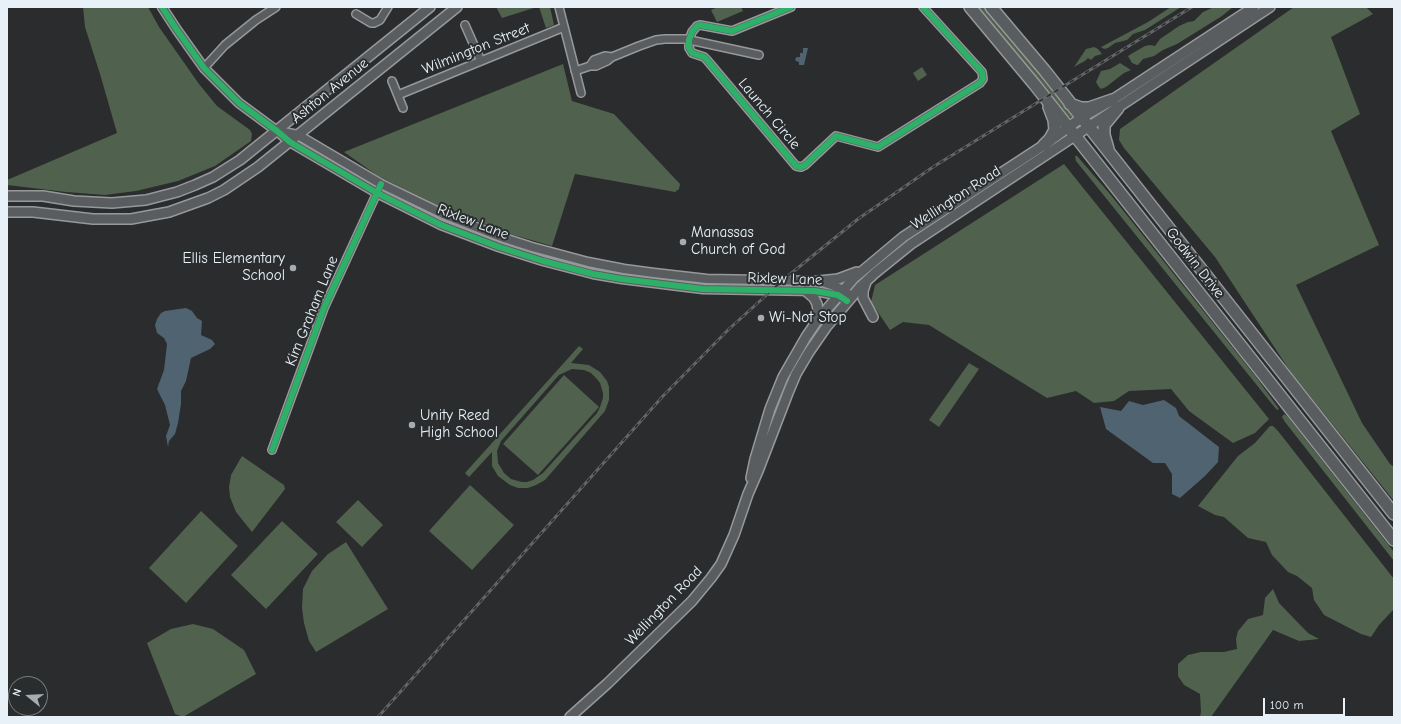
<!DOCTYPE html>
<style>
body{margin:0}
#map{position:relative;width:1401px;height:724px;overflow:hidden;background:#2b2c2d;font-family:"Comic Neue",sans-serif}
canvas{display:block}
.frame{position:absolute;inset:0;border:8px solid #e8f1f8;pointer-events:none}
.north{position:absolute;left:8px;top:676px;width:40px;height:40px;box-sizing:border-box;background:#2a2d2e;border:1px solid #767b7f;border-radius:50%;rotate:288deg;font-size:11px;font-weight:700;line-height:16px;text-align:center;color:#e8f1f8}
.north::after{content:'';display:block;margin:auto;width:14px;height:18px;background:#a6acb1;clip-path:polygon(50% 0,100% 100%,50% 72%,0 100%)}
.scale{position:absolute;left:1263px;top:698px;width:82px;height:18px;box-sizing:border-box;border:2px solid #e8f1f8;border-top:0;padding-left:5px;font-size:12px;line-height:14px;white-space:nowrap;color:#e8f1f8;-webkit-text-stroke:3px #2a2d2e;paint-order:stroke}
</style>
<div id="map">
<canvas width="1401" height="724"></canvas>
<div class="frame"></div>
<div class="north">N</div>
<div class="scale">100 m</div>
</div>
<script>
const ctx = document.querySelector('canvas').getContext('2d');
ctx.lineJoin = 'round';
function paint(path, color) { ctx.fillStyle = color; ctx.fill(path, 'evenodd'); }
const toPath = rows => new Path2D(rows.map(r => 'M' + r).join(''));
function strokePath(path, color, width, dash) { ctx.strokeStyle = color; ctx.lineWidth = width; ctx.lineCap = dash ? 'butt' : 'round'; ctx.setLineDash(dash || []); ctx.stroke(path); }
function label(font, color, halo, rows, align = 'center') {
  ctx.font = font + ' "Comic Neue",sans-serif'; ctx.lineWidth = 4; ctx.setLineDash([]); ctx.textBaseline = 'middle'; ctx.strokeStyle = halo; ctx.fillStyle = color; for (const [text, x, y, turn = 0] of rows) {
    ctx.save(); ctx.translate(x, y); ctx.rotate((+turn || 0) * Math.PI / 180); ctx.textAlign = isNaN(turn) ? turn : align; if (halo) ctx.strokeText(text, 0, 0); ctx.fillText(text, 0, 0); ctx.restore();
  }
}
paint(toPath([
 [83,7,148,7,159,27,199,84,217,106,250,130,252,134,251,141,215,166,178,181,136,191,105,195,66,192,7,185,7,180,117,133,100,74,85,27],
 [496,7,537,7,502,18],
 [539,7,550,7,554,25,546,28],
 [718,7,741,7,743,11,717,22,711,10],
 [974,7,987,7,1072,111,1072,118,1068,117,1063,111,1039,80,1017,58],
 [1171,7,1181,7,1145,30,1133,34,1127,40,1115,43,1108,48,1104,49,1101,47,1148,22],
 [1214,7,1233,7,1222,16,1177,44,1163,50,1154,56,1143,59,1138,65,1137,65,1132,63,1128,56,1131,54,1145,46,1150,45,1155,46,1160,39,1179,26,1188,22,1194,21,1203,12],
 [1294,7,1366,7,1373,14,1331,37,1360,114,1331,131,1379,245,1296,285,1362,423,1390,464,1394,467,1394,501,1290,371,1215,257,1124,148,1119,140,1120,129],
 [1094,47,1098,49,1102,54,1095,56,1091,60,1088,58,1085,61,1074,67,1086,49],
 [1120,63,1131,70,1124,73,1106,87,1101,89,1099,87,1096,82,1101,71,1110,69],
 [563,64,572,101,614,114,680,184,679,189,675,192,575,174,552,246,510,234,439,206,378,176,344,152],
 [922,67,927,75,918,81,913,73],
 [1075,156,1077,156,1110,194,1256,377,1279,409,1277,410,1272,404,1076,161],
 [1064,164,1269,419,1255,433,1233,443,1189,411,1171,389,1129,391,1114,401,1094,403,1076,391,1047,398,929,325,903,322,890,330,871,302,875,285],
 [579,346,583,349,571,363,589,365,600,372,607,381,609,387,609,400,605,411,545,480,536,485,528,488,518,488,510,485,498,476,492,466,492,452,469,477,465,473],
 [572,369,584,370,591,373,596,378,600,383,603,393,603,398,600,407,597,413,543,473,533,480,527,482,522,482,511,479,504,473,498,463,497,451,501,441,559,375],
 [969,363,979,369,939,427,929,420],
 [564,375,599,407,538,475,503,444],
 [1284,414,1287,416,1394,552,1394,561,1285,422,1282,417],
 [1270,426,1273,426,1278,431,1394,579,1394,609,1379,625,1371,637,1361,634,1324,615,1314,600,1312,588,1297,576,1288,572,1272,555,1266,542,1248,538,1224,517,1215,515,1198,506,1238,456,1255,443],
 [242,456,284,485,285,489,252,532,236,512,230,497,229,487,231,475],
 [470,485,514,525,472,570,429,531],
 [358,500,383,525,362,547,336,522],
 [201,511,238,546,186,603,149,568],
 [282,521,318,554,266,609,231,575],
 [346,542,388,609,316,652,309,641,304,623,302,608,303,589,312,571,328,554],
 [1273,589,1279,603,1308,633,1319,639,1299,641,1273,630,1211,717,1200,717,1201,712,1200,694,1184,685,1178,676,1178,664,1188,655,1201,652,1224,652,1237,649,1236,639,1238,631,1248,619,1263,615,1265,598],
 [193,624,213,629,244,650,256,674,183,717,175,714,147,643,171,629]
]), '#50614e');
paint(toPath([
 [803,48,808,48,804,65,799,65,799,62,796,61,795,59,797,57,800,57,800,53,803,53],
 [186,308,192,311,197,318,202,321,201,335,212,340,215,344,210,349,191,358,186,381,181,391,181,404,178,423,175,434,169,441,168,447,166,436,170,425,165,405,157,389,164,370,167,344,164,338,157,333,155,325,157,319,161,313,165,311],
 [1164,400,1176,408,1179,416,1219,447,1218,462,1205,476,1180,498,1172,494,1172,474,1165,463,1153,463,1106,429,1100,407,1121,411,1129,401,1143,405]
]), '#4f6370');
const minor = toPath([
 [559,7,581,93],
 [791,7,732,31,700,25,697,26,692,32,689,40,689,48,692,53,704,57,707,60,796,166,801,167,805,165,836,136,878,147,980,83,983,79,982,72,923,7],
 [356,14,371,23,374,23,380,20,388,7],
 [465,25,481,61],
 [590,66,594,60,605,56,612,57],
 [204,68,225,45,256,20,276,7],
 [575,71,590,66,596,66,607,61,612,57,639,46,656,40,665,39,685,39,759,55],
 [392,81,403,108],
 [398,95,564,27],
 [272,450,324,308,381,184]
]);
const tertiary = toPath([
 [162,7,177,30,204,68,239,103,277,131,290,142,377,193,441,225,499,247,543,261,593,274,622,279,703,289,815,291,836,295,843,299],
 [278,131,298,135,381,184,443,214,504,238,532,247,588,262,624,269,654,273,707,279,819,281,837,287,852,296]
]);
const secondary = toPath([
 [7,196,43,196,74,201,112,203,146,200,177,192,195,185,213,177,240,160,430,7],
 [7,212,33,212,93,219,131,219,169,212,208,198,224,190,258,167,457,7],
 [819,281,838,279,857,272],
 [866,282,863,291,863,298,873,317],
 [806,291,814,298,817,304,819,318],
 [751,478,755,459,770,409,783,377,806,337,819,318,854,278,903,237,1044,145,1081,118,1112,100,1254,7],
 [570,717,608,683,692,601,711,578,721,564,734,535,748,494,758,471,788,393,796,374,809,352,827,326,861,286,875,273,911,244,1270,7]
]);
const primary = toPath([
 [970,7,1035,85,1394,540],
 [991,7,1045,71,1394,514],
 [1070,104,1081,108,1089,108,1112,100],
 [1044,145,1050,139,1055,130,1054,120,1049,107],
 [1108,149,1104,135,1104,125,1118,108]
]);
strokePath(minor, '#96989a', 10);
strokePath(tertiary, '#96989a', 11);
strokePath(secondary, '#96989a', 12);
strokePath(primary, '#96989a', 14);
strokePath(minor, '#5a5d60', 7);
strokePath(tertiary, '#5a5d60', 8);
strokePath(secondary, '#5a5d60', 9);
strokePath(primary, '#5a5d60', 11);
const rail = toPath([
 [378,717,663,396,729,329,783,280,858,219,933,167,1192,7]
]);
strokePath(rail, '#636566', 3);
strokePath(rail, '#2a2d2e', 1.5, [4.5]);
strokePath(toPath([
 [162,7,177,30,204,68,239,103,277,131,290,142,377,193,441,225,499,247,543,261,593,274,622,279,703,289,815,291,838,295,847,301],
 [791,7,732,31,700,25,697,26,692,32,689,40,689,48,692,53,704,57,707,60,796,166,801,167,805,165,836,136,878,147,980,83,983,79,982,72,923,7],
 [272,450,324,308,381,184]
]), '#2db169', 6);
for (const [x, y, r, color] of [
 [683,242,4,"#a6acb1"],
 [293,268,4,"#a6acb1"],
 [761,318,4,"#a6acb1"],
 [412,425,4,"#a6acb1"]
]) { const dot = new Path2D(); dot.arc(x, y, r, 0, 2 * Math.PI); ctx.fillStyle = color; ctx.fill(dot); strokePath(dot, '#2a2d2e', 1.5); }
label('15px', '#e8f1f8', '#2a2d2e', [
 ["Wilmington Street",476,49,-22],
 ["Ashton Avenue",330,91,-39],
 ["Launch Circle",769,114,50],
 ["Wellington Road",956,198,-33],
 ["Rixlew Lane",473,222,21],
 ["Godwin Drive",1195,263,52],
 ["Rixlew Lane",785,279,2],
 ["Kim Graham Lane",312,311,-68],
 ["Wellington Road",664,606,-46]
]);
label('15px', '#e8f1f8', '#2a2d2e', [
 ["Manassas",691,233],
 ["Church of God",691,250],
 ["Ellis Elementary",285,259,"right"],
 ["School",285,276,"right"],
 ["Wi-Not Stop",769,318],
 ["Unity Reed",420,416],
 ["High School",420,433]
], 'left');
</script>
